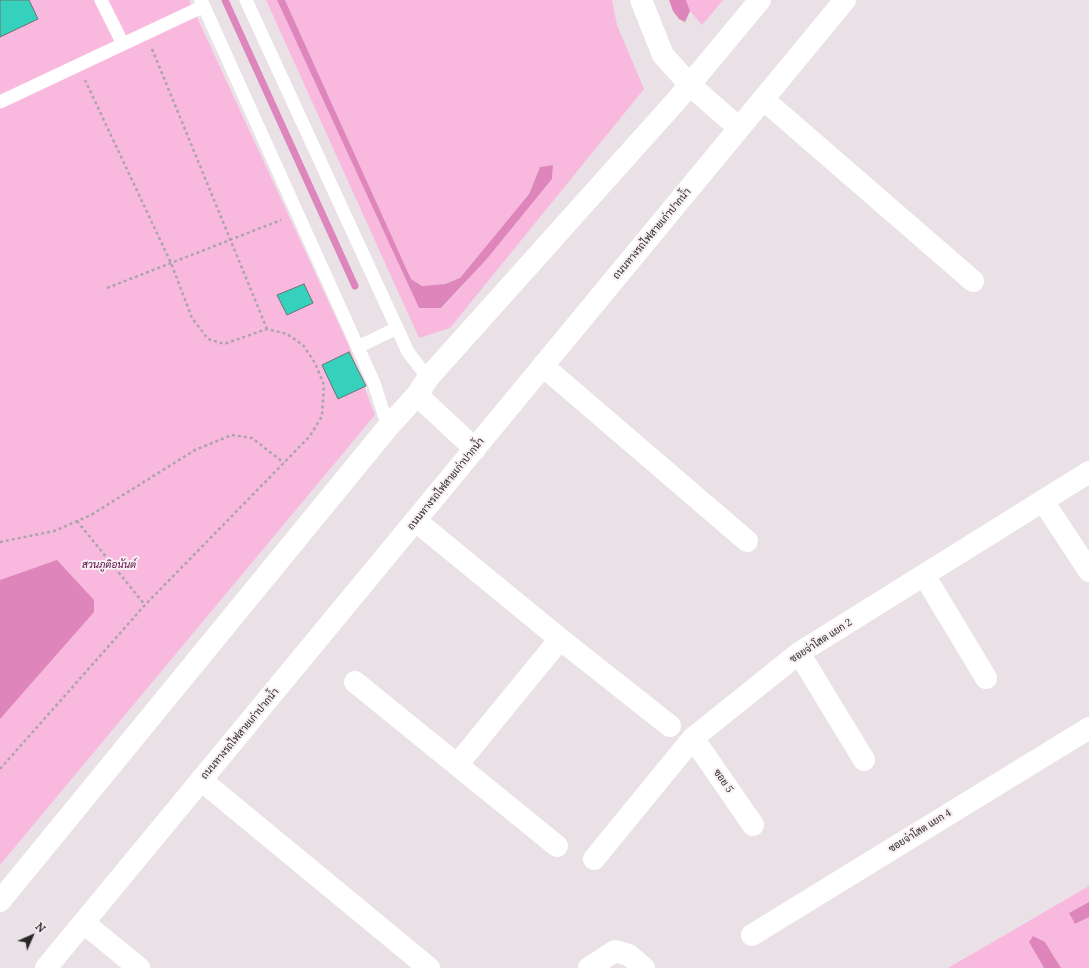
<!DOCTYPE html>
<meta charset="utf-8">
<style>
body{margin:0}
#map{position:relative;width:1089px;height:968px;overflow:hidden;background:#e9e1e6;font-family:Lora,serif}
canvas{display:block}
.north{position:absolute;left:12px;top:916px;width:40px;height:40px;-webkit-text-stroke:3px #f7eff3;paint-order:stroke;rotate:45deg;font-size:11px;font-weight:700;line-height:16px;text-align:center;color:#2a2729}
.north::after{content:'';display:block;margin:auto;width:14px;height:18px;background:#2a2729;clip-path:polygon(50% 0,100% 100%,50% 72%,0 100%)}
</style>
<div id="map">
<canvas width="1089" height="968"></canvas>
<div class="north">N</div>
</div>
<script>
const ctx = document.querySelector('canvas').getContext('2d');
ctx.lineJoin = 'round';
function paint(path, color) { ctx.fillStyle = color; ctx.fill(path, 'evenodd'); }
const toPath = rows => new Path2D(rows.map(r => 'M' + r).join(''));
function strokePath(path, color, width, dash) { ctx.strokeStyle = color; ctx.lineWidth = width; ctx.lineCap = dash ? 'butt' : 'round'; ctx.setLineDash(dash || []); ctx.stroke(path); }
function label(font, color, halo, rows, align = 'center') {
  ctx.font = font + ' Lora,Sarabun,serif'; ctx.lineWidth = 4; ctx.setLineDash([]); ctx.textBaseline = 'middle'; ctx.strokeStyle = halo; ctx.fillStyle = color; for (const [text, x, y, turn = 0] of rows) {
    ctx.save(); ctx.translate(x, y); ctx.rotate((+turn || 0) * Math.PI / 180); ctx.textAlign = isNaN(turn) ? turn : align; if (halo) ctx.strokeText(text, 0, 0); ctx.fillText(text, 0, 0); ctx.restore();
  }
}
paint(toPath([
 [0,0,189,0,348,344,375,415,0,865],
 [266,0,277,0,419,308,442,308,486,260,552,179,553,165,540,167,529,194,460,278,445,284,422,286,411,279,285,0,612,0,617,25,644,89,450,328,419,338],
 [686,0,723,0,702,25,690,11],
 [1089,886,1089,902,1069,913,1075,924,1089,917,1089,968,1061,968,1045,942,1029,942,1044,968,948,968]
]), '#f9b9df');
paint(toPath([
 [277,0,285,0,411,279,422,286,445,284,460,278,529,194,540,167,553,165,552,179,486,260,441,308,419,308],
 [669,0,686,0,690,11,685,22,679,19,673,11],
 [57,560,94,600,94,612,0,719,0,580],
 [1089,902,1089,917,1075,924,1069,913],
 [1033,936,1045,942,1061,968,1044,968,1029,942]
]), '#de85bc');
strokePath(toPath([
 [225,0,355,286]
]), '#de85bc', 7);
const building = toPath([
 [0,0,29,0,38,19,0,37,0,0],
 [304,284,313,303,287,315,277,295,304,284],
 [349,352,366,386,338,399,322,365,349,352]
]);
paint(building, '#36d1bc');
strokePath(building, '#6a7371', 1);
strokePath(toPath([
 [152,49,267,329],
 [107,288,281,220],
 [77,521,145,605],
 [0,542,54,531,91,515,195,450,232,435,252,438,284,463],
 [0,769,145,605,310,436,322,416,324,385,315,363,303,345,287,334,267,329,224,344,208,339,192,318,171,263,85,80]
]), '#aba5a9', 2.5, [3, 3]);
strokePath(toPath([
 [101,0,123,44],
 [201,0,374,383,388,427],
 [246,0,408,352,428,378],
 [0,102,204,6],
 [358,347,397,328]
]), '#fff', 13);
strokePath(toPath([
 [641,0,663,55,690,85,739,128],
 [763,99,973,281],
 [543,366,747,541],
 [417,395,475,449],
 [1043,501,1089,571],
 [416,521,560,639,670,726],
 [924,575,986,678],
 [799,653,864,760],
 [355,682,557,846],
 [693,738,753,825],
 [457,765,560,639],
 [201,780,429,968],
 [594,859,693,738,799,653,1089,472],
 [0,901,388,427,417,395,428,378,676,101,760,0],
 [84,923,139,968],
 [752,935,1089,728],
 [589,968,615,951,629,955,644,968]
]), '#fff', 22);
strokePath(toPath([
 [46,968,845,0]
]), '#fff', 22);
label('10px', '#2a2729', '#f7eff3', [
 ["ถนนทางรถไฟสายเก่าปากน้ำ",652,234,-50],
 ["ถนนทางรถไฟสายเก่าปากน้ำ",446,484,-51],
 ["ซอยจ่าโสด แยก 2",821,641,-33],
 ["ถนนทางรถไฟสายเก่าปากน้ำ",240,734,-50],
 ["ซอย 5",723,781,55],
 ["ซอยจ่าโสด แยก 4",920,831,-32]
]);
label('italic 10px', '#54023e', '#f7eff3', [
 ["สวนภูติอนันต์",109,565]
]);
</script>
